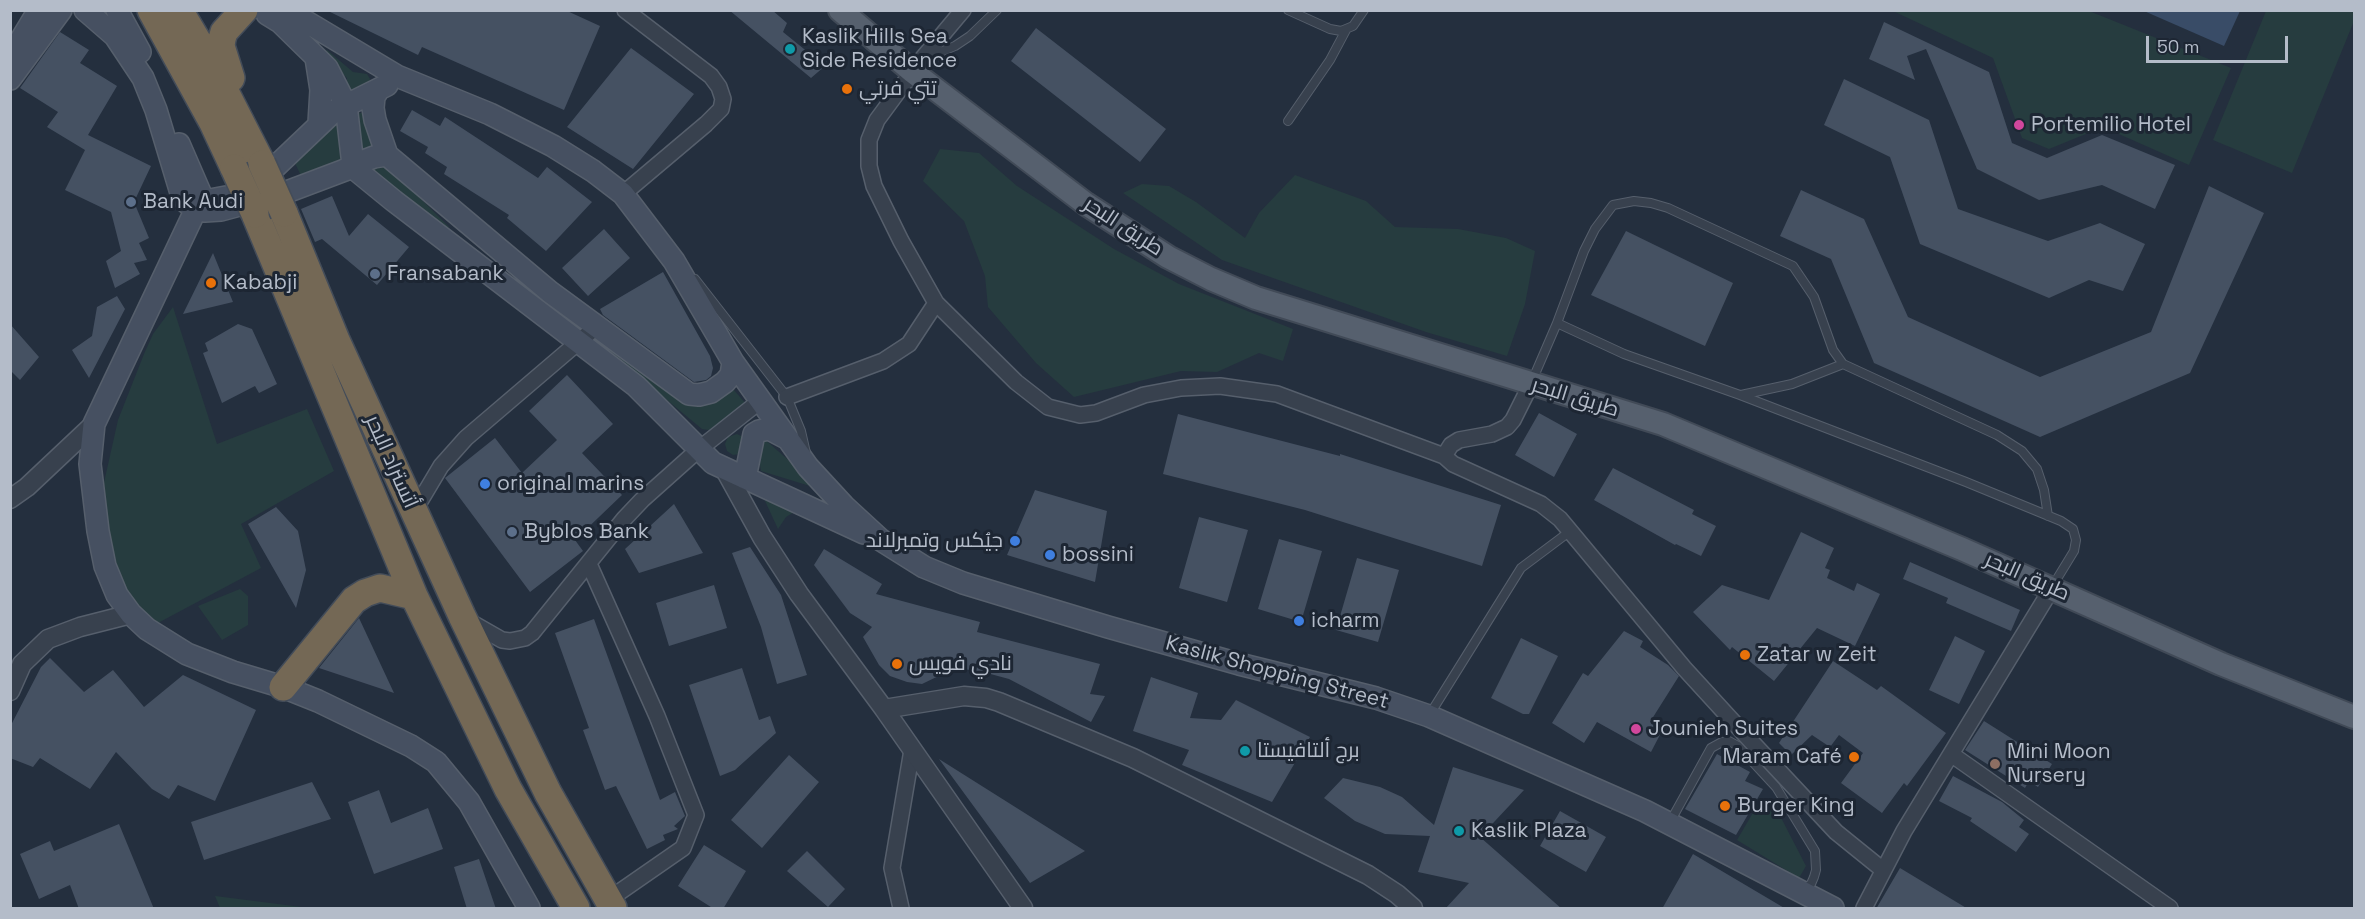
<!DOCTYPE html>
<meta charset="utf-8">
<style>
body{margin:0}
#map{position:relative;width:2365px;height:919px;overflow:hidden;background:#242f3e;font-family:"Space Grotesk",sans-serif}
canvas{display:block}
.frame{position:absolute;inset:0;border:12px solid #b4bcc9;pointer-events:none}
.scale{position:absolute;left:2146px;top:36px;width:142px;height:27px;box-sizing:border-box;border:3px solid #b4bcc9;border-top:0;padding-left:8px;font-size:18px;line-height:21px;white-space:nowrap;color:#b4bcc9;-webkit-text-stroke:4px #1d2633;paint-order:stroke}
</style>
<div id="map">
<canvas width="2365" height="919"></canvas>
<div class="frame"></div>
<div class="scale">50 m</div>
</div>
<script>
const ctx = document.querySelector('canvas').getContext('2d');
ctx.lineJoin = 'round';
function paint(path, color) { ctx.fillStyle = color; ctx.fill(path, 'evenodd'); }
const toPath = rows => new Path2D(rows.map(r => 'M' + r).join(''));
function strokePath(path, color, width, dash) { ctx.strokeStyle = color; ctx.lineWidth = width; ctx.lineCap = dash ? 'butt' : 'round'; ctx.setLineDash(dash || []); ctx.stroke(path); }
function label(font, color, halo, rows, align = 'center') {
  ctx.font = font + ' "Space Grotesk",Cairo,sans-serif'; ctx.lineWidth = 6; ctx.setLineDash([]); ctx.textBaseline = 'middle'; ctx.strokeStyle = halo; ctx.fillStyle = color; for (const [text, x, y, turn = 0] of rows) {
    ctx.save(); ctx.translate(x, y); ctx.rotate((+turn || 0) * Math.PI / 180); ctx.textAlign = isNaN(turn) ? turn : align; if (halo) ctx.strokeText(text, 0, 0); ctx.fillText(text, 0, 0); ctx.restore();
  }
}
paint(toPath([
 [1893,11,2089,11,2231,68,2189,165,2103,127,2049,149,2022,138,1993,58],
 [2266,11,2354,11,2354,21,2292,173,2213,140],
 [327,50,353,72,367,74,370,79,368,86,351,92,346,87,347,78,323,55],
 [357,113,362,113,379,150,362,151,357,146],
 [339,115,346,157,302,178,295,163],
 [940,149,979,153,1017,186,1114,249,1179,284,1293,329,1283,361,1259,353,1217,372,1181,371,1074,397,1036,363,988,307,985,276,964,221,923,181],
 [384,162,449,227,442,230,371,172,372,167],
 [1295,175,1366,201,1395,227,1458,229,1506,238,1535,251,1525,304,1507,356,1426,332,1222,260,1123,193,1142,184,1169,186,1196,202,1245,238,1259,213],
 [173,307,217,444,307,409,334,471,241,524,261,568,156,624,126,591,109,541,103,487,118,420,144,354,153,334],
 [615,348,694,402,733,389,747,405,715,431,702,429,609,352],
 [737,434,743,437,740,454,733,455,727,451,725,444,728,437],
 [763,438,823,490,761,471,758,453],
 [760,490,799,509,786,517,778,529],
 [240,589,248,596,248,625,222,640,198,606],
 [1761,799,1776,808,1806,866,1799,878,1737,840],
 [215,896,309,908,220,908]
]), '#263c3f');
paint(toPath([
 [2144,11,2240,11,2224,46]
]), '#394c67');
paint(toPath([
 [326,10,565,10,600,26,564,110,422,47,418,55],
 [729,10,772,10,787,23,783,32,825,66,811,78],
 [1884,22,1989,72,2012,143,2047,158,2102,135,2175,165,2155,209,2102,185,2039,200,1977,169,1926,49,1907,56,1915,80,1869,59],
 [1036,28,1166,129,1140,162,1011,61],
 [60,32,89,50,80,63,117,86,88,135,151,166,134,202,149,238,139,243,147,260,134,263,140,274,115,288,106,261,121,251,111,212,65,190,85,150,47,127,58,112,20,88],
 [631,48,694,94,633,169,567,127],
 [1844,79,1929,120,1958,209,2048,241,2100,223,2145,244,2123,291,2089,280,2049,298,1920,244,1890,157,1824,125],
 [412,110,440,126,445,117,538,178,547,167,592,202,546,251,507,218,509,215,444,174,447,167,425,153,428,147,400,131],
 [2209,186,2264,213,2190,373,2040,437,1874,363,1831,259,1780,236,1801,190,1864,219,1908,317,2040,377,2151,332],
 [332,196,349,236,368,214,409,247,377,285,322,239,315,242,301,209],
 [604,229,630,258,588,296,562,268],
 [1626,231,1733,283,1705,346,1591,295],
 [213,253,233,302,183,314],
 [663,272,710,356,713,368,711,376,706,380,694,382,603,315,600,309],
 [117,296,125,309,89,378,72,350,92,336,97,307],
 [10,324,39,357,20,380,10,370],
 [238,324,252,329,277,384,259,393,255,386,222,403,203,353,208,351,205,343],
 [567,375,613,424,582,453,622,495,575,540,583,551,530,592,445,478,495,438,522,473,557,440,529,411],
 [1539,413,1577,434,1554,477,1515,455],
 [1178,414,1340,456,1340,454,1501,505,1482,566,1305,510,1163,474],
 [1613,468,1694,510,1692,514,1716,526,1701,556,1676,544,1675,545,1594,500],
 [1035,490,1107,511,1095,582,1007,555],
 [674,504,703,553,639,573,625,549],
 [276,507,298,531,306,570,296,608,248,524],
 [1199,517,1248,530,1227,602,1179,588],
 [1801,532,1834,548,1825,568,1830,570,1827,578,1854,591,1857,583,1880,594,1855,646,1817,628,1774,681,1732,647,1730,650,1693,612,1722,585,1769,600],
 [1279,539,1322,551,1301,622,1258,609],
 [750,547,781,595,807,675,777,684,761,627,732,553],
 [824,549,882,584,876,594,980,622,977,632,1100,664,1090,694,1105,696,1091,722,1009,679,983,672,963,669,949,671,922,684,907,682,890,676,879,665,863,637,872,627,850,613,814,565],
 [1357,558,1399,570,1378,642,1336,630],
 [1910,562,2020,610,2011,631,1946,603,1948,598,1903,579],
 [714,585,727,628,669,646,656,603],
 [359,618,394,693,319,668],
 [594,619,660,800,675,792,685,816,674,826,678,829,663,835,665,840,647,849,616,786,605,790,583,730,589,728,555,633],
 [1624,631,1643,641,1640,647,1668,665,1679,676,1650,722,1663,729,1651,752,1597,722,1584,743,1552,723,1583,673,1588,676],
 [1955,636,1985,651,1959,704,1929,690],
 [1521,638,1558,656,1529,714,1523,714,1491,698],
 [50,658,84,692,113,670,144,707,183,675,256,710,215,801,178,785,169,799,152,789,116,752,90,789,40,758,33,767,10,758,10,727,41,667],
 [1833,661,1877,690,1881,686,1946,733,1907,786,1904,783,1882,813,1841,783,1863,753,1839,735,1830,747,1812,735,1791,755,1779,743],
 [742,668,759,720,770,716,776,733,735,770,720,776,689,685],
 [1151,677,1198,693,1190,718,1221,720,1236,700,1310,737,1272,802,1182,765,1189,750,1133,731],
 [1984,721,2052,764,2038,787,2029,781,2025,788,1965,750],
 [1717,754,1750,772,1745,781,1763,789,1736,835,1685,809],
 [789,755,819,782,762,848,731,820],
 [939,759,1085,851,1030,883],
 [1453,767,1524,790,1480,837,1562,909,1445,909,1469,883,1418,872,1430,836,1385,834,1355,821,1324,798,1343,778,1380,787,1402,797,1434,825],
 [1953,776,2002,802,2024,820,2019,827,2029,834,2016,852,1970,821,1972,818,1939,801],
 [312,782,331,819,204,860,191,822],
 [379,790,391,823,428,808,443,849,374,874,348,802],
 [1560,811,1606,837,1586,872,1540,846],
 [119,824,154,909,79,909,70,885,39,899,20,854,50,841,54,851],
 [704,845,746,871,723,909,714,909,678,886],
 [807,851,845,889,828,907,787,871],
 [1693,854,1786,909,1662,909],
 [479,859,496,909,467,909,454,867],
 [1900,868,1968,909,1876,909]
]), '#455162');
const service = toPath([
 [1288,10,1330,29,1341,31,1353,26,1364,10],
 [926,58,955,46,970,36,997,10],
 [1288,121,1330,60,1346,30],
 [695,279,787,397,801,431,806,453],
 [1557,323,1584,251,1595,229,1613,205,1634,201,1651,203,1668,208,1793,266,1814,297,1833,350,1843,364,1997,435,2022,451,2037,469,2044,490,2048,516],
 [1532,381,1557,323,1624,354,1740,395,1966,482,2061,521,2073,529,2076,540,2074,551,2052,587],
 [1741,395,1792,384,1843,364],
 [1430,714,1521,568,1569,532],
 [1670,822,1711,748,1722,742,1729,741,1738,746,1776,787,1815,851,1816,870,1814,877,1811,884,1802,891]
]);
const minor = toPath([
 [963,10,922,59,877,120,869,140,869,166,874,186,901,241,936,303,1016,382,1048,407,1080,415,1096,413,1144,395,1181,388,1220,386,1277,394,1444,456],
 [623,194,706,124,721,109,723,99,719,87,711,76,625,10],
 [1531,384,1513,420,1507,427,1492,434,1459,440,1451,445,1444,456,1453,464,1541,504,1560,519,1684,668,1749,739,1836,832,1883,870],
 [787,397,883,361,909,344,936,303],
 [413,513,441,466,466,438,596,327],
 [589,564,657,716,696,815,683,848,608,900],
 [467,620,502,640,510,641,525,638,532,633,624,519,642,500,698,450,760,401],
 [1951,754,2170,908],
 [901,908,892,868,912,750],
 [1864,908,1904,831,2052,588]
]);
const tertiary = toPath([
 [725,470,762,537,799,594,884,709,1023,908],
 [10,499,27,487,94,424],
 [10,691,22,664,48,639,80,627,131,614],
 [884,709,964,696,986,698,999,702,1133,758,1368,875,1397,894,1413,908]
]);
const secondary = toPath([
 [85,10,115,36,143,78,156,110,181,193,187,203,196,209,205,211,221,210,284,193,345,170,353,165,356,170,394,201,636,386,713,463,864,533],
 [117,10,140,52],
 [273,10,300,18,397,76,490,114,553,146,593,171,623,194,674,261,733,362,808,467,844,506,881,540,924,567,963,583,1108,627,1239,664,1376,698,1429,716,1645,811,1833,908],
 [267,14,280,22,327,68,346,105,353,165,374,157,387,155,550,292,689,394,699,395,711,392,725,382,731,375,733,362],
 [10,58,39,10],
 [316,58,321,90,319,123],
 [10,79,61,10],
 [179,144,202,197,210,200,226,197],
 [387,155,375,120,373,108,374,97,379,89,387,85],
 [256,182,273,169,333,112,379,89],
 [196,209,94,424,90,464,98,531,105,566,117,595,131,614,147,629,187,654,233,672,283,687,318,701,411,746,436,762,469,802,529,908],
 [745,478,754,434,759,431,769,429,788,439]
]);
const primary = toPath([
 [840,10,913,72,1086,204,1168,257,1211,279,1256,298,1663,424,1962,549,2221,664,2354,717]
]);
const motorway = toPath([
 [151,10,213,123,234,168],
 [179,10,210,62,262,164],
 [231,78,221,46,222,39,224,32,244,10],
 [284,213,336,340,462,616,548,793,613,908],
 [255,214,414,596,508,789,576,908],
 [283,687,354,600,365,593,380,588,414,596]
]);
strokePath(service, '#565f6c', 10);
strokePath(minor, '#565f6c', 18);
strokePath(tertiary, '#565f6c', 21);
strokePath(secondary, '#565f6c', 24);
strokePath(primary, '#414a57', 26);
strokePath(motorway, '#434c59', 30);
strokePath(service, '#38414e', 8);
strokePath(minor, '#38414e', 15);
strokePath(tertiary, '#38414e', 18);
strokePath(secondary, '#465061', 21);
strokePath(primary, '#56606e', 22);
strokePath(motorway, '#746855', 27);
const motorwayBridge = toPath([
 [262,164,284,213],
 [234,168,255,214]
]);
strokePath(motorwayBridge, '#434c59', 30, []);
strokePath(motorwayBridge, '#746855', 27);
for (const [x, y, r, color] of [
 [790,49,6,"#0f9aa8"],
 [847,89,6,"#e8710a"],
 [2019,125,6,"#d1479c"],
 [131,202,6,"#5c6f8a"],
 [375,274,6,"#5c6f8a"],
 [211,283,6,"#e8710a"],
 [485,484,6,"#3f7fe0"],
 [512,532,6,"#5c6f8a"],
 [1015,541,6,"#3f7fe0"],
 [1050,555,6,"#3f7fe0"],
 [1299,621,6,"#3f7fe0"],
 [1745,655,6,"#e8710a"],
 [897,664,6,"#e8710a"],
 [1636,729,6,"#d1479c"],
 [1245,751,6,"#0f9aa8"],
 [1854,757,6,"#e8710a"],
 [1995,764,6,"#8d6e63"],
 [1725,806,6,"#e8710a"],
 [1459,831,6,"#0f9aa8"]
]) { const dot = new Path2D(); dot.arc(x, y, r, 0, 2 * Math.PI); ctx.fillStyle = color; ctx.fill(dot); strokePath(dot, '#1d2633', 2); }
label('21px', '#b4bcc9', '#1d2633', [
 ["Kaslik Hills Sea",802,37],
 ["Side Residence",802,61],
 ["تتي فرتي",859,89],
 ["Portemilio Hotel",2031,125],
 ["Bank Audi",143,202],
 ["Fransabank",387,274],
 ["Kababji",223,283],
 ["original marins",497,484],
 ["Byblos Bank",524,532],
 ["جيُكس وتمبرلاند",1003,541,"right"],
 ["bossini",1062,555],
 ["icharm",1311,621],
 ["Zatar w Zeit",1757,655],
 ["نادي فويس",909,664],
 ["Jounieh Suites",1648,729],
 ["برج ألتافيستا",1257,751],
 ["Mini Moon",2007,752],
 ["Nursery",2007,776],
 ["Maram Café",1842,757,"right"],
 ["Burger King",1737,806],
 ["Kaslik Plaza",1471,831]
], 'left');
label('21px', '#b4bcc9', '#1d2633', [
 ["طريق البحر",1123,227,33],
 ["طريق البحر",1575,398,17],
 ["أتستراد البحر",391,462,66],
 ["طريق البحر",2027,577,24],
 ["Kaslik Shopping Street",1277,673,15]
]);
</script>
